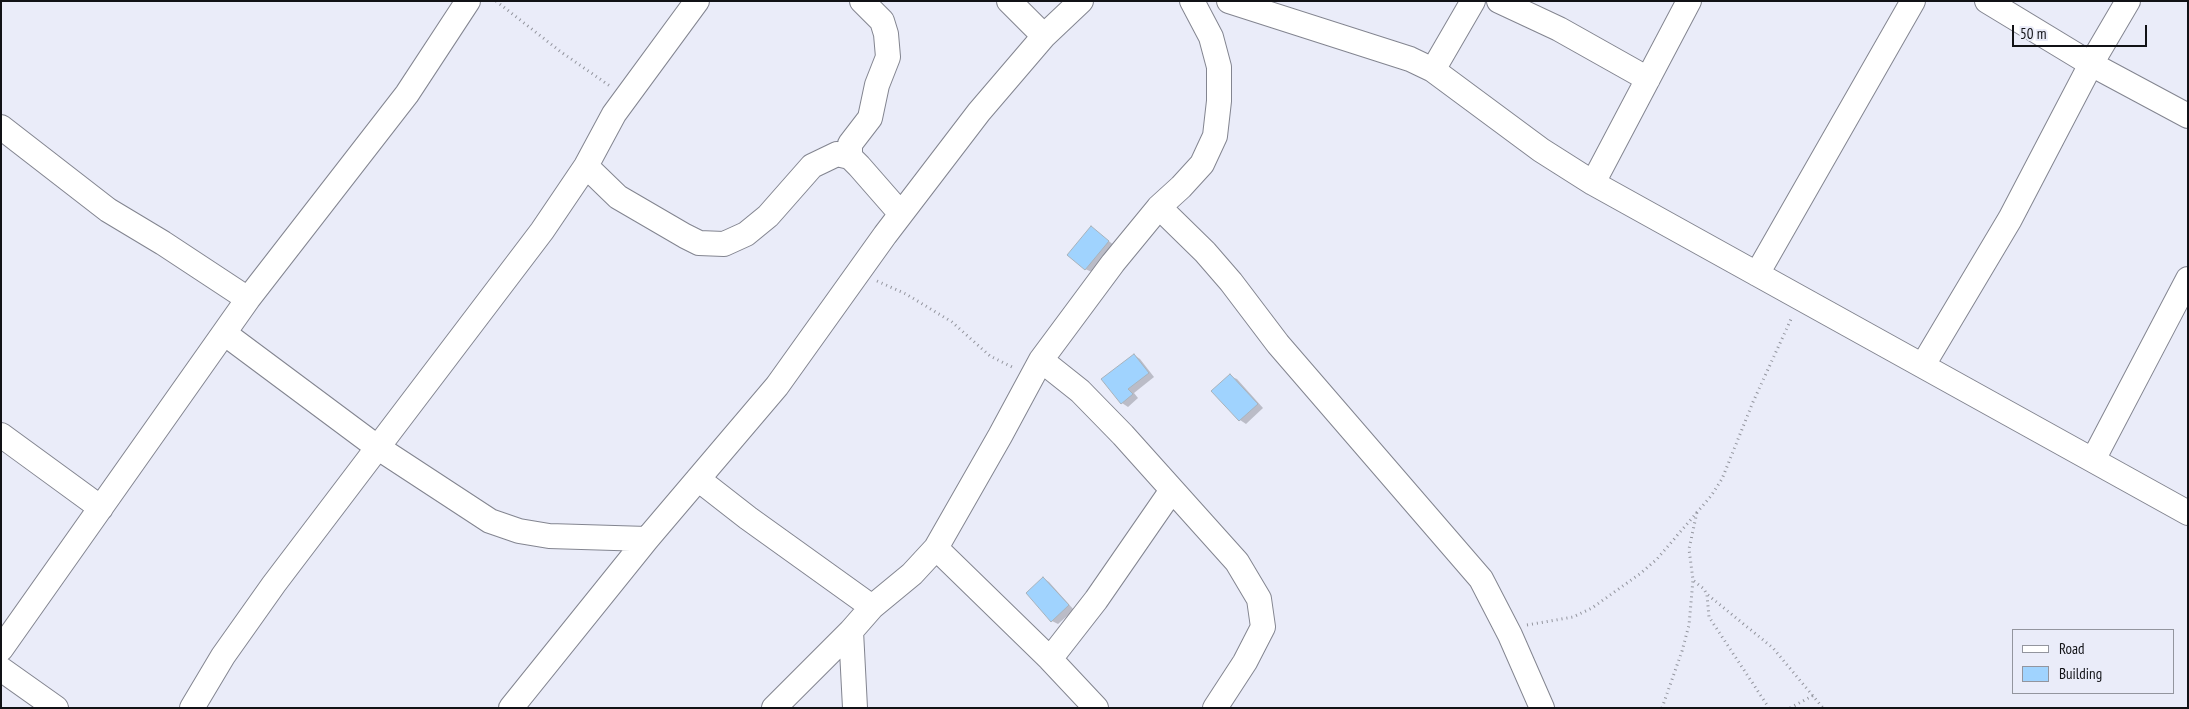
<!DOCTYPE html>
<style>
body{margin:0}
#map{position:relative;width:2189px;height:709px;overflow:hidden;background:#eaecf9;font-family:"PT Sans Narrow",sans-serif}
canvas{display:block}
.frame{position:absolute;inset:0;border:2px solid #111216;pointer-events:none}
.legend{position:absolute;left:2012px;top:629px;width:162px;height:65px;box-sizing:border-box;background:#eaecf9;border:1px solid #93959e;margin:0;padding:6px 9px;list-style:none;font-size:15px;color:#111216}
.legend li{display:flex;align-items:center;gap:10px;height:25px}
.legend b{width:25px;border:1px solid #93959e}
.scale{position:absolute;left:2012px;top:25px;width:135px;height:22px;box-sizing:border-box;border:2px solid #111216;border-top:0;padding-left:6px;font-size:15px;line-height:18px;white-space:nowrap;color:#111216;-webkit-text-stroke:4px #eaecf9;paint-order:stroke}
</style>
<div id="map">
<canvas width="2189" height="709"></canvas>
<div class="frame"></div>
<ul class="legend">
<li><b style="height:6px;background:#fff"></b>Road</li>
<li><b style="height:14px;background:#a0d3fe"></b>Building</li>
</ul>
<div class="scale">50 m</div>
</div>
<script>
const ctx = document.querySelector('canvas').getContext('2d');
ctx.lineJoin = 'round';
function paint(path, color) { ctx.fillStyle = color; ctx.fill(path, 'evenodd'); }
const toPath = rows => new Path2D(rows.map(r => 'M' + r).join(''));
function strokePath(path, color, width, dash) { ctx.strokeStyle = color; ctx.lineWidth = width; ctx.lineCap = dash ? 'butt' : 'round'; ctx.setLineDash(dash || []); ctx.stroke(path); }
paint(toPath([
 [1091,228,1114,245,1092,272,1085,269],
 [1134,355,1140,359,1154,377,1134,393,1138,398,1128,407,1122,403],
 [1230,376,1237,379,1263,408,1246,424,1240,420,1213,391],
 [1043,578,1049,582,1074,610,1058,624,1052,621]
]), '#0003');
const building = toPath([
 [1091,226,1109,241,1085,270,1067,255,1091,226],
 [1134,354,1149,373,1128,389,1133,394,1121,404,1101,379,1134,354],
 [1230,374,1258,404,1239,421,1211,391,1230,374],
 [1043,577,1069,605,1051,622,1026,593,1043,577]
]);
paint(building, '#a0d3fe');
strokePath(building, '#a8b2bb', 1);
const minor = toPath([
 [1009,1,1044,36],
 [1229,1,1410,59,1433,70,1541,150,1593,183,2188,513],
 [1499,1,1559,29,1648,79],
 [1987,1,2091,64,2188,116],
 [1433,70,1473,1],
 [1,127,108,210,163,243,248,299],
 [850,157,850,144,870,118,877,85,888,57,886,34,882,21,862,1],
 [586,166,618,197,685,236,699,243,724,244,746,234,768,216,812,166,837,154,850,157,859,166,901,214],
 [1593,183,1689,1],
 [1159,207,1205,252,1231,282,1278,344,1481,579,1510,635,1542,708],
 [1757,274,1913,1],
 [224,333,377,447,490,521,519,531,549,536,647,539],
 [1041,360,1080,391,1123,435,1237,562,1259,599,1263,627,1245,662,1215,708],
 [1923,365,2010,219,2091,64,2128,1],
 [1,435,101,508],
 [2093,460,2188,279],
 [698,479,748,518,872,607],
 [936,548,1050,659,1096,708],
 [1,649,248,299,407,94,468,1],
 [1050,659,1096,600,1172,490],
 [1,669,56,708],
 [192,708,223,656,274,584,542,231,586,166,614,114,697,1],
 [511,708,647,539,777,386,885,235,979,112,1044,36,1081,1],
 [774,708,851,631],
 [855,708,851,631,872,607,912,574,936,548,1000,436,1041,360,1113,263,1159,207,1181,187,1202,164,1215,136,1219,101,1219,67,1211,37,1192,1]
]);
strokePath(minor, '#838590', 26);
strokePath(toPath([
 [496,1,561,52,610,86],
 [877,281,906,294,952,322,990,356,1014,368],
 [1694,581,1704,589,1707,595,1709,617,1769,708],
 [1708,595,1773,648,1823,708],
 [1527,625,1573,617,1592,608,1641,573,1657,559,1711,496,1722,479,1753,402,1792,317],
 [1662,708,1682,651,1689,625,1693,580,1689,549,1697,512],
 [1790,708,1814,695]
]), '#93959e', 3, [1, 4]);
strokePath(minor, '#fff', 24);
</script>
